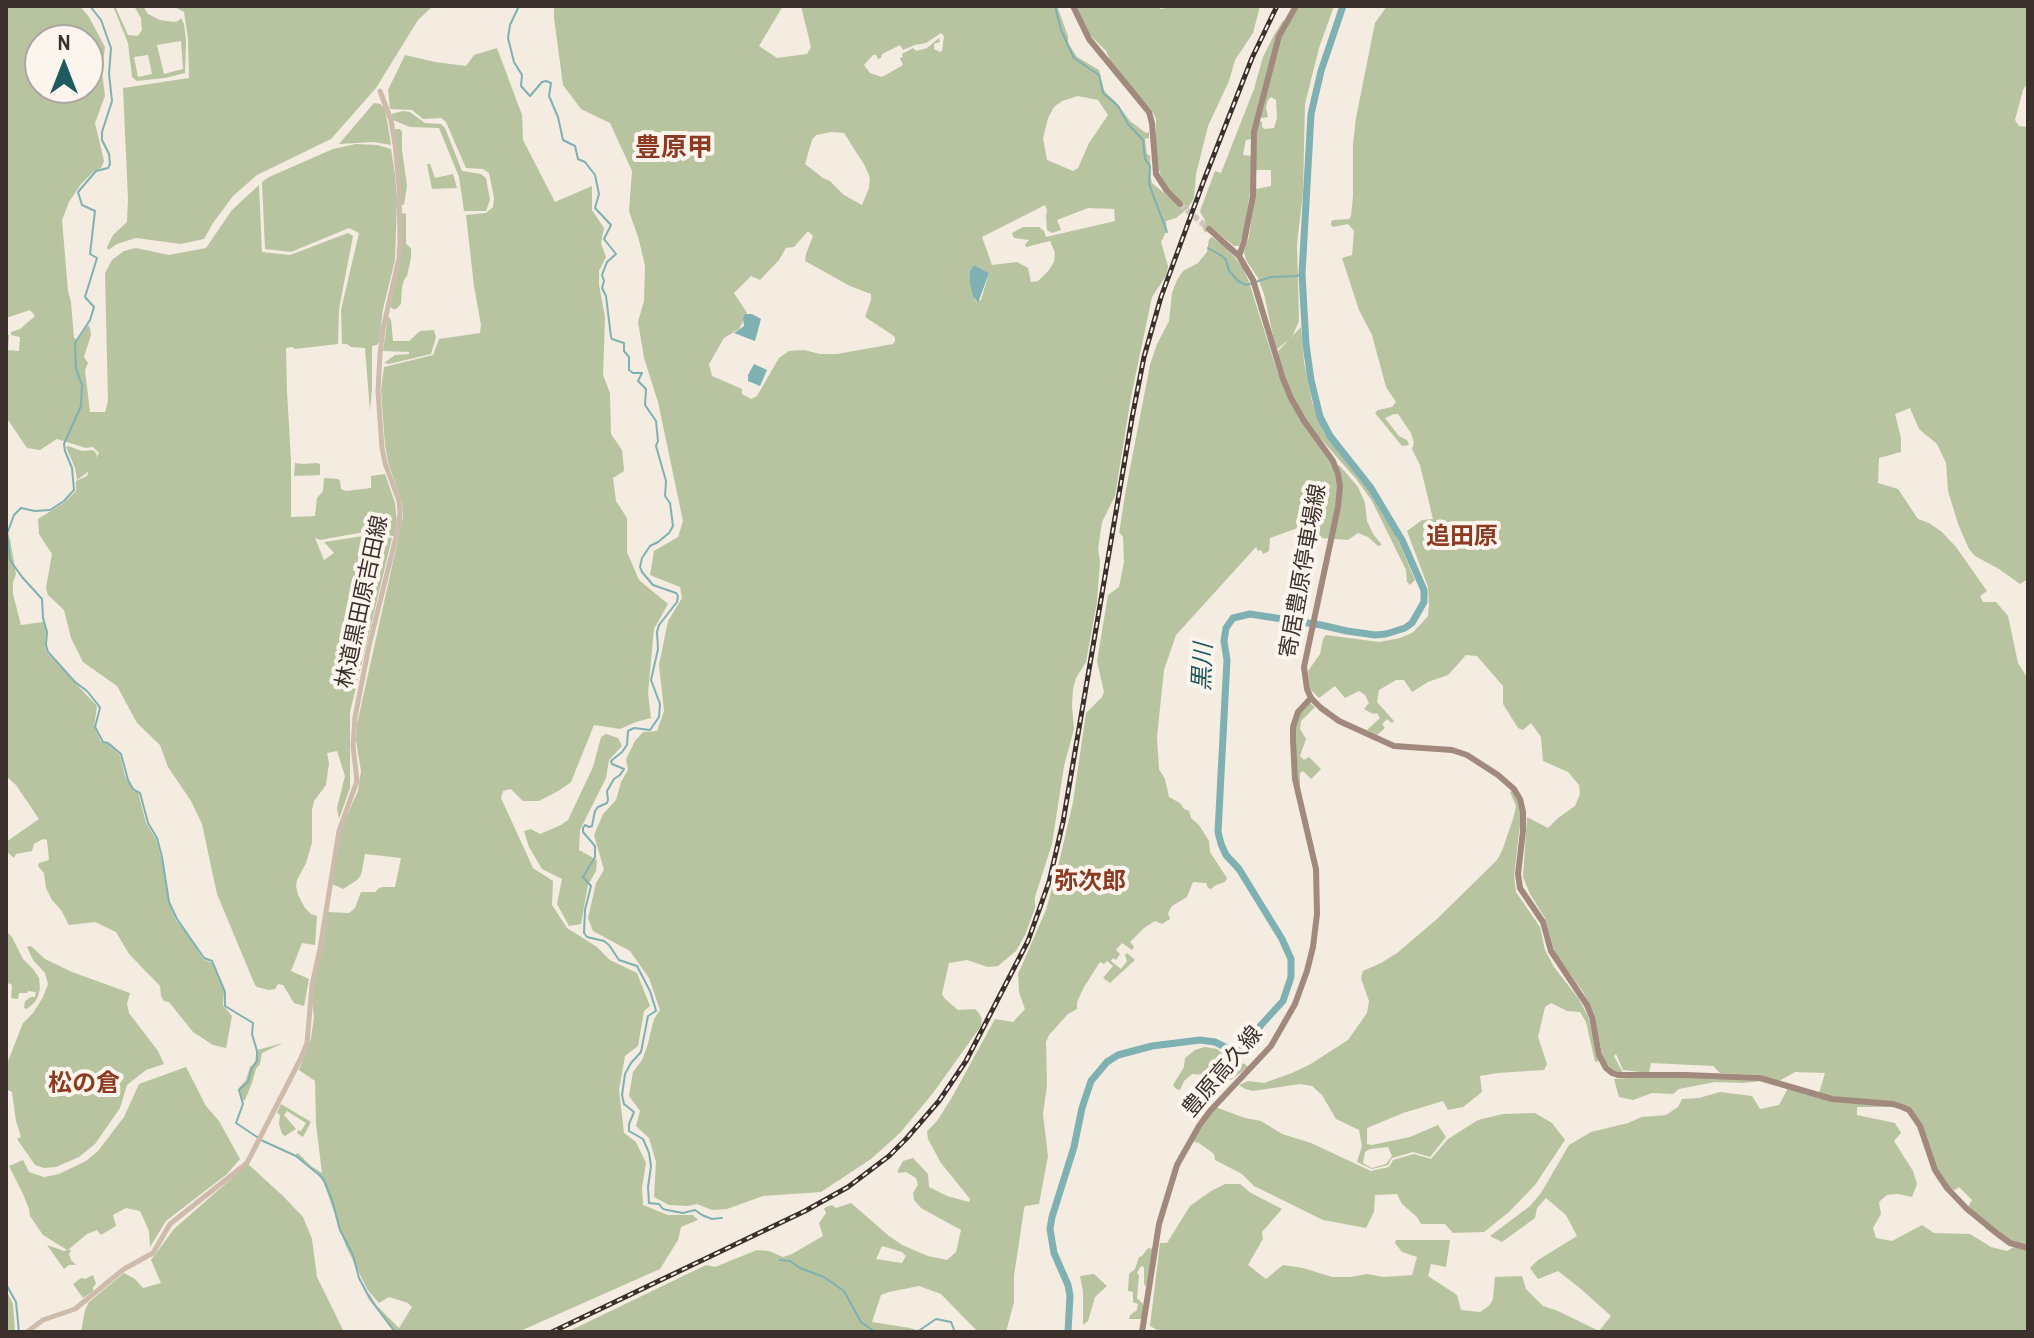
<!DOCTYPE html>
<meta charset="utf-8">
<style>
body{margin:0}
#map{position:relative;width:2034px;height:1338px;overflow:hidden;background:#f4ebe1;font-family:"Archivo Narrow",sans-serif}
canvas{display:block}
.frame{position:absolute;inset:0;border:8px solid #3b302b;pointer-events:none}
.north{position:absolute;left:24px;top:24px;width:80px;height:80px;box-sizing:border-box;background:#fbf5ee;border:2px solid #aea6a0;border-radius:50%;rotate:0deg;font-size:22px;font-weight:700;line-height:32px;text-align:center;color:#3b302b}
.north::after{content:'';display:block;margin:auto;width:28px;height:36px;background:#1f5a5e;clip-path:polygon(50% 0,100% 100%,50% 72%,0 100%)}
</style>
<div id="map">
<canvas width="2034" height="1338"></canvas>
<div class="frame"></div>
<div class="north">N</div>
</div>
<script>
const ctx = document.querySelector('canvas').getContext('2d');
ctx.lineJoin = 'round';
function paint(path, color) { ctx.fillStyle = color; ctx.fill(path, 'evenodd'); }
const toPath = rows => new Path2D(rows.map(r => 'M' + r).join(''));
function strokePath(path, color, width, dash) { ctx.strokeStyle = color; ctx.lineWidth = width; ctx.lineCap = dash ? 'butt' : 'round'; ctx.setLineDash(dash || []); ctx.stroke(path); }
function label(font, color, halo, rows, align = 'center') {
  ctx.font = font + ' "Archivo Narrow","Noto Sans JP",sans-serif'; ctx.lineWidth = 8; ctx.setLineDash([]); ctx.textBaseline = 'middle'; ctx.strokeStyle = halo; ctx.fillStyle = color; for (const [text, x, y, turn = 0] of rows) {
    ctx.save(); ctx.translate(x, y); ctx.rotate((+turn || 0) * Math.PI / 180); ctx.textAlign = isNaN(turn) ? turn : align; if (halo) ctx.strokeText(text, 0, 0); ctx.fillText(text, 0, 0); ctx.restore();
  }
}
paint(toPath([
 [6,6,80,6,89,17,105,47,102,72,105,96,95,123,104,161,101,168,94,171,81,184,69,202,62,220,68,291,71,302,74,338,78,340,88,325,90,328,91,335,84,357,88,363,85,370,90,412,105,412,108,401,105,273,112,260,124,251,136,248,169,255,206,248,232,210,259,185,262,252,290,255,348,233,353,236,339,309,338,344,295,349,292,347,286,348,287,391,291,461,291,517,315,516,317,498,323,491,324,478,338,479,340,481,341,489,346,491,371,488,371,476,385,474,395,503,397,522,394,536,364,532,320,540,315,538,324,560,334,553,324,542,370,535,392,538,350,712,350,788,339,819,337,808,345,776,337,751,327,753,329,763,326,785,314,801,312,810,312,843,306,863,297,880,296,886,298,895,305,908,311,914,317,916,315,945,302,943,291,971,309,979,304,1006,294,1003,283,985,278,984,275,989,269,990,257,987,255,985,217,894,202,824,191,801,168,767,160,745,137,723,117,686,83,662,71,638,64,610,48,595,46,588,52,554,39,534,38,519,65,502,76,491,76,481,87,476,89,471,77,480,75,468,66,447,68,446,82,451,93,450,97,454,96,458,99,453,93,447,86,448,57,439,40,450,27,448,6,417,8,360,6,359,6,333,9,335,8,350,19,351,20,337,11,335,11,332,20,329,35,316,30,310,6,318],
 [40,40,88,40,88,88,40,88],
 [113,6,115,6,128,35,138,36,142,30,141,18,134,6,143,6,148,14,160,20,174,22,178,21,181,18,184,24,186,41,185,73,165,78,137,81,132,77,128,43],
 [181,41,183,69,164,74,157,45],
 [148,55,152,74,138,77,134,57],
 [173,6,433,6,418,20,376,88,331,139,257,175,233,196,213,223,204,239,181,244,136,238,117,244,108,250,107,247,113,235,127,222,128,199,123,88,189,78,188,38,184,12],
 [554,6,783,6,759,46,777,58,807,54,811,47,801,6,1057,6,1068,36,1068,43,1077,57,1099,70,1104,90,1107,94,1115,101,1130,121,1146,133,1149,132,1149,138,1145,139,1147,154,1150,156,1151,179,1152,183,1169,197,1156,162,1156,119,1151,109,1113,66,1106,51,1087,32,1075,6,1156,6,1161,9,1172,6,1260,6,1253,33,1235,60,1229,81,1208,126,1196,174,1194,198,1188,208,1176,218,1166,221,1167,230,1161,242,1168,266,1167,274,1152,297,1131,397,1115,496,1102,522,1098,549,1100,561,1097,602,1086,662,1076,678,1073,689,1072,706,1074,729,1064,766,1052,844,1035,897,1035,908,1025,935,1016,951,998,966,988,967,967,960,949,963,942,994,944,998,958,1010,975,1009,979,1013,982,1019,981,1026,933,1093,900,1133,871,1159,821,1192,763,1196,727,1209,712,1210,697,1204,688,1206,669,1205,654,1197,656,1162,649,1138,636,1126,640,1111,629,1096,633,1072,642,1060,647,1047,654,1019,660,1010,649,978,630,951,593,931,588,918,596,883,604,870,594,835,603,814,616,800,621,782,628,770,626,759,635,741,643,732,657,731,664,711,659,665,668,621,682,598,680,587,650,575,654,551,678,537,683,521,658,402,644,358,638,322,644,301,645,266,639,240,629,211,632,171,610,123,581,109,563,85,554,18],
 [941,33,944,36,942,51,940,52,934,49,934,44,940,42,939,38,927,48,916,51,913,48,902,54,903,57,900,58,903,65,882,77,870,73,864,65,873,55,876,55,878,59,881,58,882,54,900,45,903,50,915,45,926,43],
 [1078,96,1098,100,1108,115,1089,143,1078,168,1073,171,1047,160,1043,138,1048,118,1054,107,1062,101],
 [831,132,844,133,865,166,870,178,869,188,862,205,844,195,830,181,823,178,805,164,812,140,816,135],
 [1045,205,1047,210,1046,217,1047,230,1052,233,1061,230,1057,220,1088,208,1114,209,1115,221,1046,237,1044,231,1039,227,1023,227,1012,233,1014,238,1029,240,1025,245,1026,247,1050,241,1055,253,1054,262,1049,270,1038,281,1031,282,1028,268,1017,262,992,265,982,237],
 [808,231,813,236,806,254,805,261,850,286,871,294,871,300,865,317,888,332,895,337,895,341,893,344,837,354,820,354,804,350,789,351,779,358,757,396,751,399,742,394,742,389,712,376,709,364,724,338,739,329,747,313,734,293,751,276,760,280,779,260,786,248,794,247],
 [974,265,989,273,981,300,976,302,970,284,970,271],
 [1299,6,1334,6,1319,48,1305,104,1303,193,1297,244,1299,321,1292,337,1276,350,1264,294,1258,278,1246,260,1244,252,1249,237,1256,189,1271,186,1271,170,1255,170,1257,130,1260,121,1262,122,1262,127,1265,129,1274,128,1277,118,1276,100,1271,97,1268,100,1266,107,1268,117,1263,118,1260,117,1276,53,1285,28],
 [1387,6,2028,6,2028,82,2023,90,2015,120,2019,126,2028,127,2028,579,2020,584,1999,569,1975,556,1969,549,1958,524,1948,491,1946,463,1937,444,1919,429,1910,408,1895,414,1901,438,1901,452,1879,458,1878,483,1898,489,1918,519,1929,523,1942,532,1956,547,1987,591,1980,596,1983,602,1996,602,2008,616,2018,663,2028,679,2028,1247,1997,1237,1986,1229,1981,1219,1968,1207,1972,1200,1959,1187,1955,1190,1951,1189,1939,1176,1925,1133,1909,1109,1834,1097,1819,1093,1825,1073,1795,1072,1779,1081,1760,1075,1720,1073,1713,1066,1651,1063,1649,1073,1623,1070,1616,1054,1614,1056,1623,1073,1613,1071,1603,1059,1594,1013,1583,992,1555,953,1545,918,1530,894,1523,877,1527,817,1548,828,1558,818,1575,806,1580,794,1579,785,1568,772,1543,761,1541,737,1531,723,1523,730,1518,728,1503,704,1503,686,1477,656,1466,655,1448,675,1428,682,1412,692,1404,680,1396,680,1379,690,1377,702,1394,721,1392,723,1387,719,1382,724,1385,728,1377,735,1367,730,1380,718,1377,713,1373,714,1364,709,1369,703,1365,695,1359,691,1345,698,1335,686,1319,698,1310,689,1308,671,1320,654,1323,639,1326,635,1379,642,1400,638,1412,633,1421,624,1428,616,1429,604,1428,587,1407,531,1422,520,1433,519,1420,465,1412,449,1414,443,1411,433,1398,414,1394,414,1385,418,1399,436,1407,440,1409,445,1402,446,1375,413,1378,410,1392,407,1396,402,1386,387,1372,335,1359,310,1342,258,1352,255,1354,231,1348,224,1333,227,1331,225,1331,222,1333,220,1349,219,1351,216,1353,196,1353,144,1356,118,1375,23],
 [1284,19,1252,139,1246,140,1245,144,1243,155,1252,156,1251,186,1244,232,1239,246,1234,246,1211,227,1205,233,1203,228,1205,220,1200,212,1201,208,1215,171,1221,173,1254,89,1263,57,1274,35],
 [497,48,522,115,523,140,555,202,592,186,592,210,604,228,601,243,606,257,599,271,599,285,605,317,603,375,610,393,611,434,622,450,624,471,613,478,616,501,627,518,627,552,639,580,668,604,654,629,648,693,651,718,636,722,620,729,594,725,571,782,560,790,539,801,523,801,511,789,503,791,501,798,533,868,553,881,552,905,567,928,597,947,610,960,637,973,650,1006,644,1011,638,1046,625,1056,619,1090,624,1133,636,1142,646,1163,642,1188,643,1205,668,1215,693,1215,698,1220,681,1227,678,1240,660,1269,518,1332,394,1332,367,1294,369,1293,377,1306,399,1328,412,1307,408,1303,389,1297,379,1303,367,1289,346,1246,324,1183,318,1175,295,1156,297,1153,299,1154,311,1166,322,1173,316,1124,315,1081,299,1070,311,1038,314,1017,312,1000,315,978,323,946,327,912,349,913,355,908,361,892,375,892,379,888,383,887,395,887,401,858,365,854,361,875,357,880,343,889,332,884,340,831,358,791,361,771,356,741,357,724,403,517,402,503,388,462,385,445,381,390,384,367,433,355,439,339,480,333,481,325,474,286,466,215,486,213,493,207,494,198,489,173,483,169,466,168,446,122,441,118,423,119,412,110,390,109,388,90,405,55,435,62,466,66,474,55],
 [374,103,380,104,385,108,391,145,374,142,339,144],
 [403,111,410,112,425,123,441,124,445,128,462,171,481,174,486,178,490,200,486,211,464,211,459,177,439,128,410,127,393,120,391,114],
 [395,129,400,129,402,132,402,150,407,186,404,205,401,204],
 [356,144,377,145,391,149,395,174,397,201,395,260,383,309,379,342,377,345,372,346,372,389,370,411,365,348,351,347,347,344,342,344,341,310,359,233,349,228,291,252,265,249,262,182,269,177,333,149],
 [427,164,430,164,435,178,453,174,457,188,432,189],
 [403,213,406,214,406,244,411,248,411,258,407,276,404,280,402,287,401,304,396,309,393,309,390,307,399,259,400,214],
 [1212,237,1225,246,1242,266,1249,282,1278,374,1331,463,1340,466,1358,487,1365,503,1367,521,1373,534,1382,545,1378,546,1368,537,1358,533,1348,540,1307,537,1303,526,1270,538,1269,551,1263,554,1261,550,1258,551,1256,547,1176,635,1164,670,1157,737,1159,769,1165,779,1169,797,1180,803,1184,809,1189,811,1191,818,1199,825,1209,841,1210,852,1227,878,1225,882,1216,885,1211,889,1208,888,1206,883,1193,882,1187,897,1172,906,1168,913,1170,919,1162,924,1155,921,1144,928,1130,942,1134,947,1132,950,1122,943,1116,950,1120,954,1116,960,1113,958,1111,961,1121,969,1127,961,1125,955,1127,953,1135,960,1110,983,1103,978,1113,966,1107,961,1104,964,1100,962,1084,987,1077,1002,1077,1009,1068,1014,1049,1035,1046,1042,1047,1085,1043,1114,1048,1156,1039,1204,1025,1206,1024,1209,1014,1276,1014,1302,1006,1332,978,1332,941,1294,919,1286,889,1292,881,1295,872,1322,910,1328,922,1332,567,1332,706,1265,715,1267,757,1250,769,1251,783,1257,792,1254,823,1236,819,1223,826,1213,824,1208,832,1205,836,1208,851,1203,889,1236,902,1245,928,1256,947,1260,956,1252,961,1230,921,1208,914,1200,913,1193,918,1185,916,1178,906,1172,898,1173,898,1170,903,1161,913,1158,928,1174,929,1187,947,1196,969,1202,970,1199,941,1163,928,1139,927,1131,937,1121,951,1099,995,1019,1013,1022,1025,1009,1019,992,1018,974,1046,910,1058,867,1073,802,1086,713,1102,697,1104,692,1097,661,1108,595,1119,587,1124,562,1123,537,1119,532,1120,527,1126,489,1150,365,1157,344,1169,321,1172,293,1177,280,1183,271,1198,263,1207,252,1209,239],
 [882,1246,902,1252,906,1256,902,1263,876,1259],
 [388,316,391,320,393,341,409,341,420,331,434,330,436,337,431,354,389,364,384,363,395,355,409,354,409,352,383,351],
 [1301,327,1304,362,1312,402,1318,418,1324,433,1371,491,1394,531,1415,580,1410,585,1407,582,1406,570,1372,501,1357,480,1313,430,1302,414,1293,395,1279,360,1278,351],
 [295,463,302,464,318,463,320,465,320,475,294,476],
 [6,527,10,539,16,574,13,582,13,594,21,625,43,622,46,628,45,646,47,653,97,706,94,727,101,742,108,744,120,755,125,776,132,789,138,792,146,823,156,839,164,869,169,904,176,920,190,938,203,959,212,963,224,992,223,1005,232,1016,226,1048,213,1045,193,1032,169,1002,164,1001,161,996,160,986,129,954,116,932,95,922,69,925,61,910,52,900,46,888,44,873,38,866,39,863,49,860,47,840,43,839,34,844,32,851,16,854,14,858,6,851,6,842,39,819,16,785,6,776],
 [1310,703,1315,707,1301,721,1300,729,1306,739,1300,756,1304,760,1309,757,1321,769,1311,779,1303,771,1300,773,1300,786,1296,780,1294,762,1296,718,1307,704],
 [606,734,618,738,622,746,609,760,606,778,580,830,579,850,597,860,596,871,588,885,581,924,569,926,557,904,562,879,542,869,529,847,524,831,531,829,540,834,561,825,568,820,593,767,601,737],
 [1513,790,1520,802,1521,816,1514,876,1516,892,1540,927,1545,950,1554,967,1578,998,1588,1016,1599,1061,1595,1062,1586,1022,1580,1012,1567,1011,1551,1003,1545,1007,1538,1037,1547,1064,1544,1070,1497,1073,1480,1076,1482,1092,1463,1107,1448,1110,1443,1101,1403,1113,1367,1128,1367,1144,1372,1145,1410,1137,1438,1125,1446,1137,1430,1157,1413,1152,1392,1158,1388,1165,1372,1169,1357,1162,1362,1146,1359,1130,1336,1119,1322,1095,1312,1086,1300,1084,1253,1091,1245,1089,1239,1085,1248,1081,1264,1083,1292,1073,1309,1065,1348,1040,1367,1013,1369,1001,1361,978,1363,971,1381,963,1397,953,1437,919,1497,860,1502,851,1514,816,1516,806,1510,792],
 [1388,1147,1392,1156,1386,1164,1372,1168,1363,1163,1365,1152,1370,1149],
 [6,931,12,937,23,959,34,970,39,978,40,988,38,996,35,1002,27,1009,24,1008,25,1001,31,997,35,997,36,992,28,991,27,993,19,993,18,999,11,998,12,987,11,984,6,983],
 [31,946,45,959,72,972,130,993,127,1004,129,1013,158,1051,164,1064,146,1070,127,1085,120,1108,95,1144,79,1157,56,1167,44,1168,35,1165,17,1139,21,1137,16,1121,12,1092,6,1089,6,1066,23,1023,33,1013,43,997,48,984,45,973,33,960,27,947],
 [283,1043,262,1053,260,1064,256,1069,252,1083,245,1100,242,1101,238,1089,246,1080,250,1067,255,1062,257,1050],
 [1205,1047,1217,1049,1232,1062,1245,1064,1248,1067,1231,1080,1221,1076,1192,1074,1184,1081,1180,1090,1176,1089,1173,1085,1184,1067,1185,1058,1195,1050],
 [186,1067,206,1106,219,1121,240,1159,227,1174,166,1221,150,1247,149,1231,140,1211,126,1208,113,1215,116,1226,101,1235,97,1230,87,1234,68,1250,71,1250,69,1254,71,1260,76,1265,69,1265,64,1269,47,1245,64,1251,67,1250,43,1235,30,1216,29,1209,23,1194,9,1166,23,1160,29,1172,44,1177,59,1174,86,1161,98,1151,124,1117,139,1084],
 [1659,1076,1744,1079,1761,1081,1743,1083,1715,1082,1679,1089,1673,1094,1652,1093,1633,1100,1619,1097,1614,1079],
 [1788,1088,1893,1107,1857,1107,1857,1115,1895,1123,1901,1133,1894,1141,1913,1171,1917,1184,1912,1197,1898,1194,1887,1195,1879,1202,1881,1214,1873,1228,1876,1238,1892,1241,1922,1225,1934,1233,1970,1234,1991,1247,2007,1251,2014,1247,2028,1250,2028,1332,1161,1332,1150,1326,1160,1243,1167,1243,1190,1206,1211,1191,1225,1184,1240,1184,1251,1193,1282,1209,1262,1232,1263,1239,1248,1265,1266,1279,1283,1265,1303,1268,1332,1277,1351,1277,1367,1274,1384,1277,1412,1275,1417,1257,1402,1252,1395,1243,1396,1240,1450,1240,1446,1267,1431,1264,1428,1276,1457,1295,1461,1310,1480,1312,1489,1306,1493,1299,1495,1277,1522,1276,1526,1289,1543,1306,1558,1311,1599,1331,1611,1316,1581,1289,1558,1271,1538,1279,1530,1268,1538,1260,1577,1236,1566,1215,1546,1198,1537,1208,1535,1218,1502,1242,1490,1236,1530,1206,1541,1193,1569,1145,1591,1132,1628,1123,1642,1117,1666,1115,1678,1107,1682,1099,1699,1098,1720,1092,1752,1096,1760,1109,1779,1105],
 [281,1104,311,1122,303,1137,297,1133,298,1130,301,1131,306,1123,287,1111,284,1115,296,1129,285,1136,282,1134,279,1124,280,1115,277,1113],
 [1215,1107,1245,1118,1261,1121,1282,1134,1311,1143,1371,1171,1389,1167,1393,1160,1414,1154,1431,1159,1448,1139,1478,1120,1503,1114,1535,1113,1552,1123,1565,1140,1535,1185,1509,1212,1484,1232,1453,1233,1445,1224,1421,1224,1417,1217,1402,1204,1397,1194,1375,1195,1374,1212,1366,1228,1323,1220,1254,1186,1242,1174,1215,1160,1214,1154,1199,1143,1192,1141],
 [248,1164,283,1196,303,1217,312,1239,317,1277,344,1332,81,1332,85,1310,89,1302,124,1273,135,1279,143,1288,161,1283,151,1260,174,1229],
 [1148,1248,1153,1249,1146,1287,1144,1284,1144,1267,1141,1266,1137,1273,1135,1271,1139,1275,1137,1298,1143,1304,1143,1312,1142,1319,1129,1319,1130,1315,1137,1310,1138,1304,1133,1302,1133,1292,1128,1291,1129,1274,1135,1269,1139,1257,1142,1256],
 [1094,1274,1107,1286,1095,1297,1088,1321,1083,1325,1083,1291,1080,1276],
 [93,1275,96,1284,93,1287,93,1291,83,1298,73,1284,81,1278,85,1279],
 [6,1290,13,1304,15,1332,6,1332]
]), '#b8c4a0');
paint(toPath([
 [974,265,989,273,978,303,973,296,970,284,970,271],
 [745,314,752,314,761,319,755,341,734,333,744,326,743,319],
 [754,364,767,370,760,386,748,381,748,375]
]), '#7fb0b2');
strokePath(toPath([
 [90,6,101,20,111,48,109,74,112,101,102,132,102,140,109,154,110,164,108,168,96,171,78,192,82,205,95,211,90,254,97,258,85,297,94,307,90,320,75,343,76,369,82,385,81,406,64,444,65,451,72,468,74,490,64,501,50,510,35,511,21,508,14,515,7,534,10,560,22,577,42,599,43,618,47,632,46,645,48,652,75,682,87,691,99,706,100,708,95,727,103,742,108,743,121,754,128,780,133,789,140,793,148,823,157,838,162,857,169,902,177,919,204,958,212,961,225,992,225,1006,253,1023,252,1034,257,1051,257,1061,252,1068,248,1082,239,1090,243,1104,236,1123,263,1141,296,1156,323,1178,332,1200,340,1230,353,1255,359,1278,370,1299,395,1332],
 [519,6,510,25,508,38,514,62,522,75,521,86,530,96,542,82,546,81,551,83,549,96,558,117,563,140,575,146,578,159,585,162,595,175,599,194,595,208,611,225,604,239,616,254,607,262,602,275,604,281,602,288,606,296,611,337,612,339,624,343,624,351,629,357,629,370,633,373,642,373,638,381,646,389,645,405,656,421,658,441,656,446,666,481,665,496,670,503,673,526,669,533,658,542,650,546,642,558,640,567,642,572,653,585,676,593,678,596,677,602,659,625,657,632,658,649,651,680,660,704,659,717,650,730,634,728,628,731,627,745,622,752,611,761,612,764,624,769,620,775,614,779,607,791,608,800,607,803,598,807,595,811,592,826,589,827,585,825,583,828,583,832,595,846,595,857,583,877,591,886,585,910,584,933,587,937,604,941,609,945,619,960,637,966,650,991,655,1007,656,1011,648,1016,641,1052,631,1063,625,1074,622,1095,624,1104,634,1112,629,1124,629,1131,643,1139,649,1153,651,1166,648,1187,649,1203,659,1204,663,1209,667,1210,683,1213,695,1210,702,1215,712,1219,722,1218],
 [1055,6,1061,30,1074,58,1099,75,1103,93,1118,106,1128,124,1143,140,1145,159,1150,166,1149,184,1167,232],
 [1208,248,1222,256,1226,260,1229,271,1238,281,1246,285,1271,277,1296,276,1302,274],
 [780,1260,790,1261,800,1268,824,1277,844,1291,861,1322,875,1332],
 [6,1284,16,1302,19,1332],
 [917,1332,936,1319,951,1322,955,1332]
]), '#7fb0b2', 2);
strokePath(toPath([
 [1068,1332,1070,1296,1068,1285,1054,1253,1050,1229,1052,1217,1074,1147,1082,1108,1091,1081,1107,1062,1118,1055,1152,1046,1200,1040,1215,1042,1233,1051,1240,1051,1246,1047,1261,1025,1283,1001,1291,977,1291,959,1282,939,1239,869,1226,855,1221,844,1218,832,1227,660,1224,641,1226,628,1233,618,1250,614,1321,625,1347,631,1375,635,1386,634,1405,628,1412,623,1424,602,1424,590,1402,540,1371,488,1330,436,1320,417,1311,380,1306,345,1302,274,1311,114,1321,71,1343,6]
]), '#7fb0b2', 7);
strokePath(toPath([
 [1180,204,1209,229]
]), '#cfc6bd', 6, [6, 3]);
strokePath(toPath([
 [27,1332,43,1320,75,1309,124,1269,153,1253,170,1224,247,1163,301,1058,307,1043,312,985,320,949,339,831,357,781,353,746,355,717,369,646,399,525,400,513,399,501,385,463,382,448,378,391,380,354,383,329,399,258,400,240,399,186,395,144,391,120,380,91]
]), '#cdbbac', 5);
strokePath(toPath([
 [1073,6,1089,39,1149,112,1152,123,1156,174,1167,191,1180,204],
 [1209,229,1239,256,1253,280,1282,376,1291,398,1304,421,1333,461,1338,474,1340,486,1338,507,1304,667,1307,689,1311,698,1321,708,1339,721,1394,746,1452,750,1467,755,1498,775,1514,789,1520,799,1523,812,1523,831,1518,874,1520,888,1543,922,1551,951,1587,1005,1592,1017,1599,1055,1606,1068,1612,1073,1618,1075,1686,1075,1760,1078,1832,1099,1893,1104,1902,1107,1909,1110,1920,1126,1935,1170,1947,1188,1967,1209,1999,1235,2010,1243,2028,1248],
 [1239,256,1244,242,1253,196,1254,132,1279,36,1296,6],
 [1142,1332,1159,1224,1177,1165,1199,1126,1210,1111,1271,1046,1295,1004,1307,971,1313,947,1317,914,1316,869,1295,779,1293,740,1293,727,1298,712,1311,698]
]), '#a18a7d', 6);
const rail = toPath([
 [552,1332,805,1211,848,1187,889,1156,906,1139,939,1101,966,1061,1028,941,1049,882,1063,822,1132,418,1144,357,1161,297,1204,180,1252,58,1277,6]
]);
strokePath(rail, '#3b302b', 5);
strokePath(rail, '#fbf5ee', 2, [6]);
label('22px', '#3b302b', '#fbf5ee', [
 ["寄居豊原停車場線",1304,571,-80],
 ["林道黒田原吉田線",363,602,-78],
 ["豊原高久線",1223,1072,-50]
]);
label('bold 24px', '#8c3b22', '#fbf5ee', [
 ["追田原",1462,538],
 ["弥次郎",1090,883],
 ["松の倉",84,1085]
]);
label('italic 24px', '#1f5a5e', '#fbf5ee', [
 ["黒川",1204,667,-88]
]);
label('bold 26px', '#8c3b22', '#fbf5ee', [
 ["豊原甲",674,149]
]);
</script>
